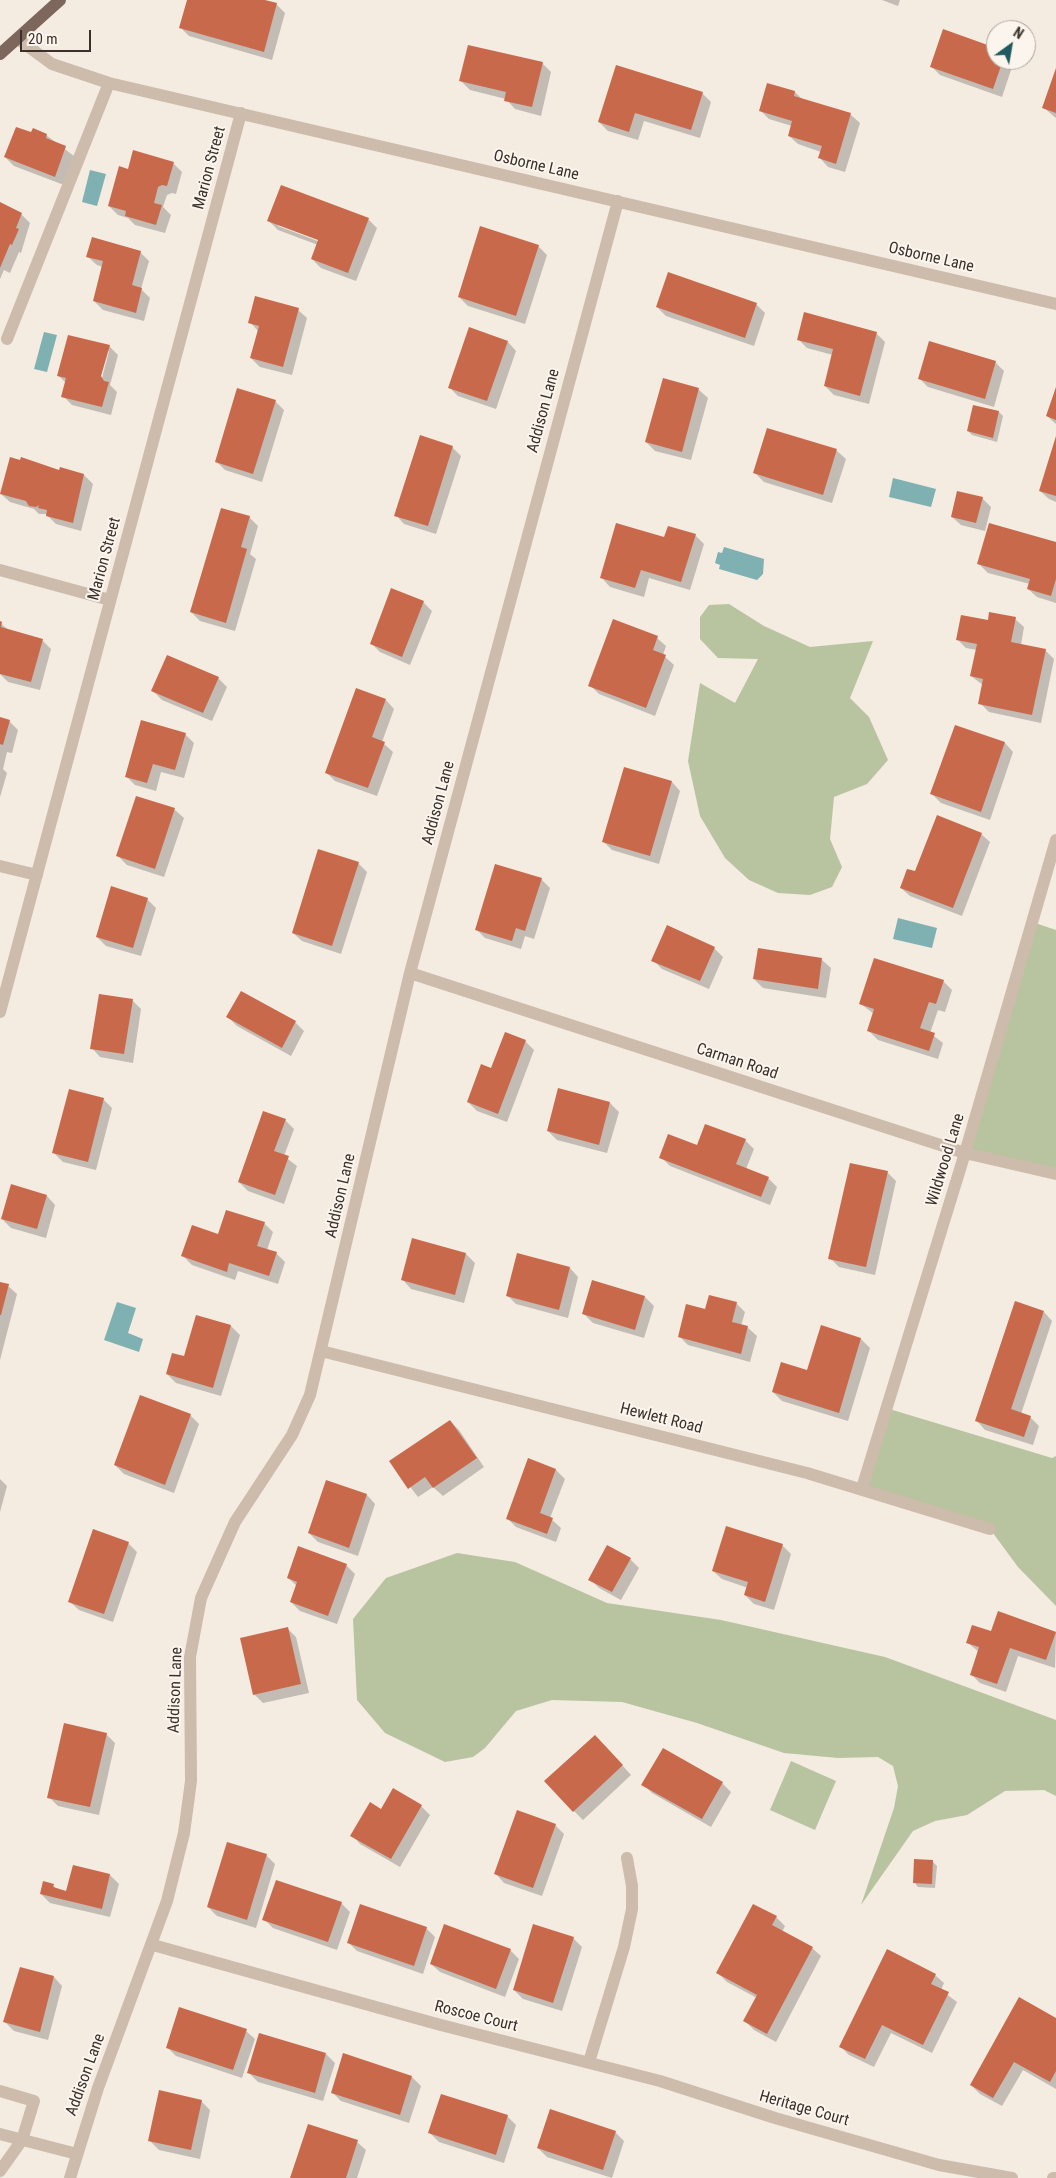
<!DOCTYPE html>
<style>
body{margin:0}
#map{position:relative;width:1056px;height:2178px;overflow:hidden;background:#f4ebe1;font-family:"Roboto Condensed",sans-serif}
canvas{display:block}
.north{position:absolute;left:986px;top:20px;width:50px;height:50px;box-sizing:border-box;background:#fbf5ee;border:1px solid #aea6a0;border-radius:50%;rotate:32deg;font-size:14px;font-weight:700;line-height:20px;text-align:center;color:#3b302b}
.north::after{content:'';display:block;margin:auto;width:18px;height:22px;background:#1f5a5e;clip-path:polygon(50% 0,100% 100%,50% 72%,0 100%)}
.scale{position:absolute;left:20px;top:30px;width:71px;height:22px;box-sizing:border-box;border:2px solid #3b302b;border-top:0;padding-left:6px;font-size:15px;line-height:18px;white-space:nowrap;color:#3b302b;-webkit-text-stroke:4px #fbf5ee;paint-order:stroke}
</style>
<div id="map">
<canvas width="1056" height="2178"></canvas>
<div class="north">N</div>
<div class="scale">20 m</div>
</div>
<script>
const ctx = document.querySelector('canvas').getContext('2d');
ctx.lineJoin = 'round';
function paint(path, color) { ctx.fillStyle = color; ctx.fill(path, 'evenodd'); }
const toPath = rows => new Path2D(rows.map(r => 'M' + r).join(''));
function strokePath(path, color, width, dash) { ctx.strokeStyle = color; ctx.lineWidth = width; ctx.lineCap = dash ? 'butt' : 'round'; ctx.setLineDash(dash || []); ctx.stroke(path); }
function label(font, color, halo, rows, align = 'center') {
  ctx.font = font + ' "Roboto Condensed",sans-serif'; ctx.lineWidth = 4; ctx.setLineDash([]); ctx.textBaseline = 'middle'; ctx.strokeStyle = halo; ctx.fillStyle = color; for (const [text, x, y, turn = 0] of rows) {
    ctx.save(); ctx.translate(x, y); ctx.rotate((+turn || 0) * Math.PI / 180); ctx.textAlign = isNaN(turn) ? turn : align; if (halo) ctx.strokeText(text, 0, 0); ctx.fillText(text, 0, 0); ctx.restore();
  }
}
paint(toPath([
 [729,604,764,626,810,647,873,641,850,698,869,717,888,760,867,784,834,797,830,839,842,867,832,887,810,895,778,893,749,880,725,858,700,816,688,761,700,683,735,703,758,659,718,658,700,639,700,617,709,605],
 [1032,922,1056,930,1056,1173,965,1153],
 [886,1408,1052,1458,1056,1456,1056,1606,1018,1567,990,1529,862,1488],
 [457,1553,515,1562,607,1603,721,1620,885,1657,1056,1720,1056,1796,1044,1790,1005,1791,967,1815,935,1821,913,1831,861,1905,894,1808,898,1786,893,1766,878,1757,838,1758,784,1753,697,1723,622,1702,552,1700,516,1711,485,1748,473,1757,445,1762,385,1733,357,1700,353,1619,386,1578],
 [791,1761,836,1781,815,1830,770,1810]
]), '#b8c4a0');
paint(toPath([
 [90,170,106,174,97,206,82,202],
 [44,332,57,335,47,372,34,369],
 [893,478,936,489,931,507,889,497],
 [724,547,764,559,763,574,757,580,719,569,720,565,715,563,718,552,722,553],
 [898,918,937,928,932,948,893,939],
 [117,1302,136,1308,128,1333,143,1339,139,1352,104,1340]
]), '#7fb0b2');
paint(toPath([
 [188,0,261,0,277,5,285,13,272,60,189,36,180,27],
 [882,0,900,0,898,6],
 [996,49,996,60,1014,61,1002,97,940,75,931,66],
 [542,63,551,72,541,116,515,109,506,99,470,90,461,81],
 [1056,73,1056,118,1044,108],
 [795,92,803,100,851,115,860,123,845,172,828,167,820,158,821,152,798,144,789,136,792,126,769,119,760,110],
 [702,93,711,102,700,138,644,121,638,140,608,131,599,122],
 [32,134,46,135,74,156,64,185,14,166,5,157],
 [173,163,182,172,176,194,172,193,167,195,163,207,171,215,165,233,135,225,128,218,118,215,109,206],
 [0,204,21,214,30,223,21,253,19,252,10,273,4,270,0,279],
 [368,219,377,228,356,281,321,268,312,259,318,245,278,230,269,221],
 [278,224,324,241,323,243,278,226],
 [538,246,547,255,525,324,468,306,459,297],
 [140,252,149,261,141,289,150,298,144,321,103,310,94,301,103,267,97,265,88,257],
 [756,304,765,313,754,346,666,316,657,307],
 [298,310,307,318,292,375,260,367,251,358,258,331,250,322],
 [876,333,885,342,869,404,834,395,825,386,833,355,807,348,798,339],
 [508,342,516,351,496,409,458,396,449,387],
 [109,346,118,355,110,385,117,392,111,415,72,405,63,396,66,383,59,376],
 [107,351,109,351,101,382,99,382],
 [995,362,1004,371,994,407,928,387,919,378],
 [664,380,699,390,708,398,691,460,655,451,646,442],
 [1056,389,1056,424,1047,416],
 [275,401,284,410,262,482,225,470,216,461],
 [974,406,999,412,1003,416,997,442,972,435,968,431],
 [768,430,837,451,846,459,832,503,764,482,755,473],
 [1056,439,1056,502,1049,499,1040,491],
 [452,447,461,456,436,534,404,524,396,515],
 [61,469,84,475,93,484,81,531,56,524,46,514,39,514,34,509,10,502,1,494,60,472],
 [982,498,991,507,985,531,961,525,952,517],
 [249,517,258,526,250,554,256,559,235,631,200,621,191,612],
 [695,535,704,544,690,590,649,578,644,597,610,587,602,578,665,539],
 [1056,543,1056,603,1037,597,1028,589,1030,584,988,573,979,564],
 [423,602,432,611,410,665,380,652,371,643],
 [1015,619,1024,627,1021,645,1045,650,1054,659,1041,723,989,712,980,703,983,685,971,676,977,650,966,648,957,639,989,622],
 [0,623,10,631,42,640,51,649,40,690,8,682,0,674],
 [657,638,666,646,663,655,674,665,655,716,599,694,590,685],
 [218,678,227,687,212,721,162,700,153,691],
 [386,700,394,709,382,742,393,752,377,796,335,781,326,772],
 [0,719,9,721,18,730,12,753,7,752,3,769,7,773,0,797],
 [956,726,1005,743,1013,752,990,820,941,803,932,794],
 [185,734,194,743,184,778,161,772,156,791,135,785,126,776],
 [672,782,680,791,659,864,612,850,603,841],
 [137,797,175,810,184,818,164,877,127,865,118,856],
 [981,834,990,842,962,916,910,896,901,888,915,873],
 [358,863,367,872,341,954,302,941,293,933],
 [541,879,550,888,534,939,525,936,521,949,485,938,476,929],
 [147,899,156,908,141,956,106,946,97,937],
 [714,948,723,957,709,989,662,969,653,960],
 [822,960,831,968,826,998,763,988,754,979],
 [943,981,952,990,945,1012,938,1010,930,1033,943,1043,938,1059,878,1040,869,1031,874,1014,861,1004],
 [241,993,295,1022,304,1031,291,1056,237,1026,228,1017],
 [132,1000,141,1009,133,1063,100,1057,92,1048],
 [525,1041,534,1050,507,1122,477,1111,468,1102,492,1069],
 [103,1099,112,1108,96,1170,63,1162,54,1153],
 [610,1103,619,1112,607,1153,557,1140,548,1131],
 [285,1120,294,1129,284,1156,297,1166,284,1204,248,1191,239,1182],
 [745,1140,754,1149,746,1169,768,1178,777,1187,770,1205,670,1166,661,1157,698,1147],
 [887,1172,896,1181,875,1275,839,1267,830,1258],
 [47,1196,55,1205,46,1238,11,1228,2,1219],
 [264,1223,273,1232,267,1250,276,1253,285,1262,278,1284,238,1271,235,1280,192,1265,183,1256,219,1236],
 [413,1240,466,1254,475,1263,464,1303,411,1289,403,1280],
 [570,1268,578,1277,568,1318,516,1304,507,1295],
 [0,1284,8,1286,17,1294,0,1360],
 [645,1297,654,1306,644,1338,593,1323,584,1314],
 [736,1303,745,1312,741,1326,748,1328,757,1336,750,1362,688,1345,679,1336,706,1311],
 [1044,1312,1052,1321,1021,1414,1030,1417,1039,1426,1033,1445,985,1430,977,1421],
 [197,1316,231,1326,240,1335,221,1396,176,1383,167,1374,185,1357],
 [822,1327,861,1339,870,1348,848,1421,782,1401,773,1392,808,1371],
 [190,1415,199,1424,174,1493,124,1474,115,1465],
 [450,1421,459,1430,484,1467,443,1496,433,1487,418,1497,391,1462],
 [528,1460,556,1470,565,1479,550,1518,561,1528,556,1542,516,1527,507,1518],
 [0,1479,7,1486,0,1512],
 [367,1495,375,1504,358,1556,318,1542,309,1533],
 [128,1543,137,1552,113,1622,79,1610,70,1602],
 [782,1545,791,1554,774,1610,754,1604,745,1595,748,1588,722,1579,713,1571],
 [630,1559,639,1568,621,1600,599,1588,590,1579],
 [346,1565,355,1574,337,1624,300,1611,291,1602,297,1586,288,1578],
 [999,1612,1056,1632,1055,1668,1018,1656,1006,1692,980,1683,971,1674,979,1652,968,1643,992,1632],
 [287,1628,296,1637,309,1693,263,1703,254,1694],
 [106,1734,115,1743,99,1815,58,1806,49,1797],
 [604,1745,631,1775,583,1820,574,1811],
 [722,1783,731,1792,711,1827,652,1793,643,1784],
 [421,1806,430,1815,400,1867,360,1844,352,1835,382,1810],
 [555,1825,564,1834,542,1896,504,1883,496,1874],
 [266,1855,275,1864,256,1928,217,1916,208,1907],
 [932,1861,937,1866,935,1888,918,1887,914,1882],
 [110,1875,119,1884,110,1917,50,1903,41,1894,53,1885,57,1890,67,1892],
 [341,1903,350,1912,337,1950,273,1928,264,1919],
 [776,1917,785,1926,782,1932,812,1948,821,1956,776,2042,754,2030,745,2021,757,1998,727,1982,718,1973],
 [426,1928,435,1937,423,1974,357,1951,348,1942],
 [573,1938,582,1947,562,2011,523,1999,514,1990],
 [510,1950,519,1959,505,1997,440,1972,431,1964],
 [935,1975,944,1983,941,1990,957,2002,932,2053,891,2033,874,2067,849,2055,840,2046],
 [54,1977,62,1986,48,2040,14,2031,5,2022],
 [1056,2020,1056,2089,1023,2070,1002,2106,980,2094,971,2085],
 [246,2031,255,2039,242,2078,176,2056,167,2047],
 [326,2054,335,2063,323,2101,258,2082,249,2073],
 [412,2077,421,2086,409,2123,341,2101,332,2092],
 [201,2101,210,2110,200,2159,159,2150,150,2141],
 [507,2116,516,2125,504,2163,439,2142,430,2133],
 [615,2132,624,2141,612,2178,547,2157,538,2148],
 [357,2142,366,2150,357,2178,291,2178]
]), '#0003');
paint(toPath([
 [187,0,265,0,277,3,264,52,179,28],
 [943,29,996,48,996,60,1003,60,993,89,930,67],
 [468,45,543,62,532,107,504,101,506,92,459,81],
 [616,65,703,92,691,130,635,113,629,132,598,122],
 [1056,68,1056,113,1042,108],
 [767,83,795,91,794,96,851,113,836,164,818,158,822,146,788,136,792,121,759,111],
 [16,127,31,132,33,128,47,134,46,138,66,146,55,177,4,157],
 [133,150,174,162,167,186,162,185,158,187,154,203,162,205,156,225,125,216,126,211,108,206,119,166,128,169],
 [281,185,369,218,348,273,311,259,318,240,267,221],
 [0,202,22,213,16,228,19,229,12,245,10,244,0,268],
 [480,226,539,245,516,316,458,297],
 [92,237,141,251,132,285,142,288,136,313,93,301,103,261,86,257],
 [668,272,757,303,745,338,656,307],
 [255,296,299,308,283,367,250,358,259,326,248,323],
 [804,312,877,332,860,396,824,386,833,349,797,340],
 [469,327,508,341,487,401,448,388],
 [68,335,110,345,101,376,104,381,109,382,102,407,61,397,66,378,57,376],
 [929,341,996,361,985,399,918,379],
 [663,378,699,388,682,452,645,442],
 [1056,387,1056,420,1046,416],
 [237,388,276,400,253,474,215,462],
 [973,405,999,411,993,438,967,431],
 [767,428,837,449,823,495,753,473],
 [420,435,453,446,428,526,394,516],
 [1056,436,1056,496,1039,491],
 [10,457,20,460,21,457,59,470,60,467,84,474,73,523,46,516,47,510,38,508,39,505,36,507,29,506,26,501,0,494],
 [957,491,983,497,976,523,951,517],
 [221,508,250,516,241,547,247,549,226,623,190,612],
 [616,523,664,537,668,526,696,534,681,582,641,570,635,588,600,578],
 [989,523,1056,542,1056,579,1051,596,1027,589,1030,579,977,564],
 [391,588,424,601,402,657,370,644],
 [989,612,1016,617,1011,642,1046,649,1032,715,978,704,983,679,970,676,977,644,956,640,961,615,988,620],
 [613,619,658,636,653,650,666,655,646,708,588,686],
 [0,621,2,622,1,627,43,639,31,682,0,674],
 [167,655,219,677,203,713,151,691],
 [356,688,386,699,372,737,385,742,368,788,325,773],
 [0,717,10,720,3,745,0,744],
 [141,720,186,733,175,770,153,764,147,783,125,777],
 [955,725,1005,742,981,812,930,794],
 [624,767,672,781,650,856,602,842],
 [136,796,175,808,155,869,116,856],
 [937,815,982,833,953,908,900,888,907,869,915,871],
 [318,849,359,862,332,946,292,933],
 [495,864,542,878,525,931,516,928,512,941,475,930],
 [111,886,148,898,133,948,96,937],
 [667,925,715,947,700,981,651,961],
 [758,948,822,958,818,989,753,979],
 [874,958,944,980,936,1004,929,1002,920,1028,935,1033,929,1051,867,1031,874,1009,859,1004],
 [241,991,296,1021,282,1048,226,1017],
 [99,994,133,999,124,1054,90,1049],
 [505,1032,526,1040,498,1114,467,1102,481,1064,491,1068],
 [558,1088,610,1102,599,1145,547,1131],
 [69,1089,104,1098,88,1162,52,1153],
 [263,1111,286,1119,274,1151,289,1156,275,1195,238,1182],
 [705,1124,746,1139,736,1164,769,1177,761,1197,659,1158,668,1134,697,1145],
 [850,1163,888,1171,866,1267,828,1259],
 [11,1184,47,1195,37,1229,1,1219],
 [226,1210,265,1222,257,1246,277,1252,269,1276,229,1263,227,1272,181,1256,192,1225,218,1234],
 [412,1238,466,1253,455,1295,401,1280],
 [517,1253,570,1267,559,1310,506,1296],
 [592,1280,645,1296,635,1330,582,1314],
 [0,1282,9,1284,1,1315,0,1315],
 [709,1295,737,1302,732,1322,748,1326,741,1354,678,1337,686,1304,705,1309],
 [1015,1301,1044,1311,1011,1409,1031,1416,1024,1437,975,1421],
 [196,1315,231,1325,213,1388,166,1374,172,1353,184,1356],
 [821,1325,861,1338,839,1413,772,1392,781,1362,807,1370],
 [140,1395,191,1414,165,1485,114,1465],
 [450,1420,477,1458,433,1488,425,1477,408,1489,389,1461],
 [528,1458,556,1469,540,1513,553,1518,547,1534,506,1519],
 [326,1480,367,1494,349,1548,308,1533],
 [726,1526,783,1544,765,1602,744,1595,748,1582,712,1571],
 [93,1529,129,1542,104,1614,68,1602],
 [607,1545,631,1558,612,1592,588,1580],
 [298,1546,347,1564,328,1616,290,1602,297,1582,287,1578],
 [998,1611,1056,1632,1046,1660,1010,1648,997,1684,970,1675,979,1647,966,1643,972,1625,991,1631],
 [288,1627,301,1684,253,1695,240,1638],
 [64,1723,107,1733,90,1807,47,1798],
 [595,1735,623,1765,573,1812,544,1781],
 [663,1748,723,1782,702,1819,641,1785],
 [393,1788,422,1805,391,1859,350,1836,370,1802,381,1809],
 [517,1810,556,1824,533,1888,494,1874],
 [227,1842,267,1854,247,1920,207,1907],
 [914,1859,933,1860,932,1884,913,1883],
 [73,1865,110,1874,102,1909,40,1894,43,1881,54,1884,53,1887,66,1891],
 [276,1880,342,1902,328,1942,262,1920],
 [360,1904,427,1927,414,1966,347,1943],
 [753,1904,777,1916,772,1925,813,1947,767,2034,743,2021,757,1995,716,1973],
 [444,1924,511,1949,496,1989,430,1964],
 [533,1924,574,1937,553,2003,513,1990],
 [887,1949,936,1974,931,1984,949,1992,923,2045,882,2025,865,2059,839,2047],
 [20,1967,54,1976,40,2032,3,2022],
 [1019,1997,1056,2018,1056,2071,1050,2082,1014,2062,993,2098,970,2085],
 [179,2007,247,2029,233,2070,166,2048],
 [259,2033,326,2053,315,2093,247,2073],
 [343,2053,412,2076,400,2115,331,2093],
 [159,2090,202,2100,191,2150,148,2141],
 [441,2094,508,2115,496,2155,428,2133],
 [550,2109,616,2131,603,2170,537,2148],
 [308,2124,358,2140,346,2178,290,2178]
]), '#c8694b');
strokePath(toPath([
 [18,39,52,64,109,83,1056,304],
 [7,339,109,83],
 [0,570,110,600],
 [0,866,37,875],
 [410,973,965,1153,1056,1174],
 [0,1012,241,113],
 [321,1351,807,1473,990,1529],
 [862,1488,965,1153,1056,840],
 [153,1945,437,2024,660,2081,775,2118,939,2165,1012,2178],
 [589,2062,624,1947,632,1909,632,1886,627,1858],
 [0,2091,34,2101,22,2140,0,2171],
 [0,2134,77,2154],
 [70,2178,98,2088,167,1901,184,1833,191,1781,190,1657,201,1598,235,1522,292,1435,310,1395,410,973,618,201],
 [1053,2178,1056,2178]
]), '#cdbbac', 12);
strokePath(toPath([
 [0,54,60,0]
]), '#7d675c', 12);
label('16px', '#3b302b', '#fbf5ee', [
 ["Osborne Lane",536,166,13],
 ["Marion Street",210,168,-75],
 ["Osborne Lane",931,258,13],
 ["Addison Lane",544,411,-75],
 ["Marion Street",105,559,-75],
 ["Addison Lane",439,803,-75],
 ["Carman Road",737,1062,18],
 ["Wildwood Lane",946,1160,-73],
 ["Addison Lane",341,1196,-77],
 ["Hewlett Road",661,1419,14],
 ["Addison Lane",176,1690,-88],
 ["Roscoe Court",476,2017,14],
 ["Addison Lane",86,2075,-70],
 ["Heritage Court",804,2109,16]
]);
</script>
